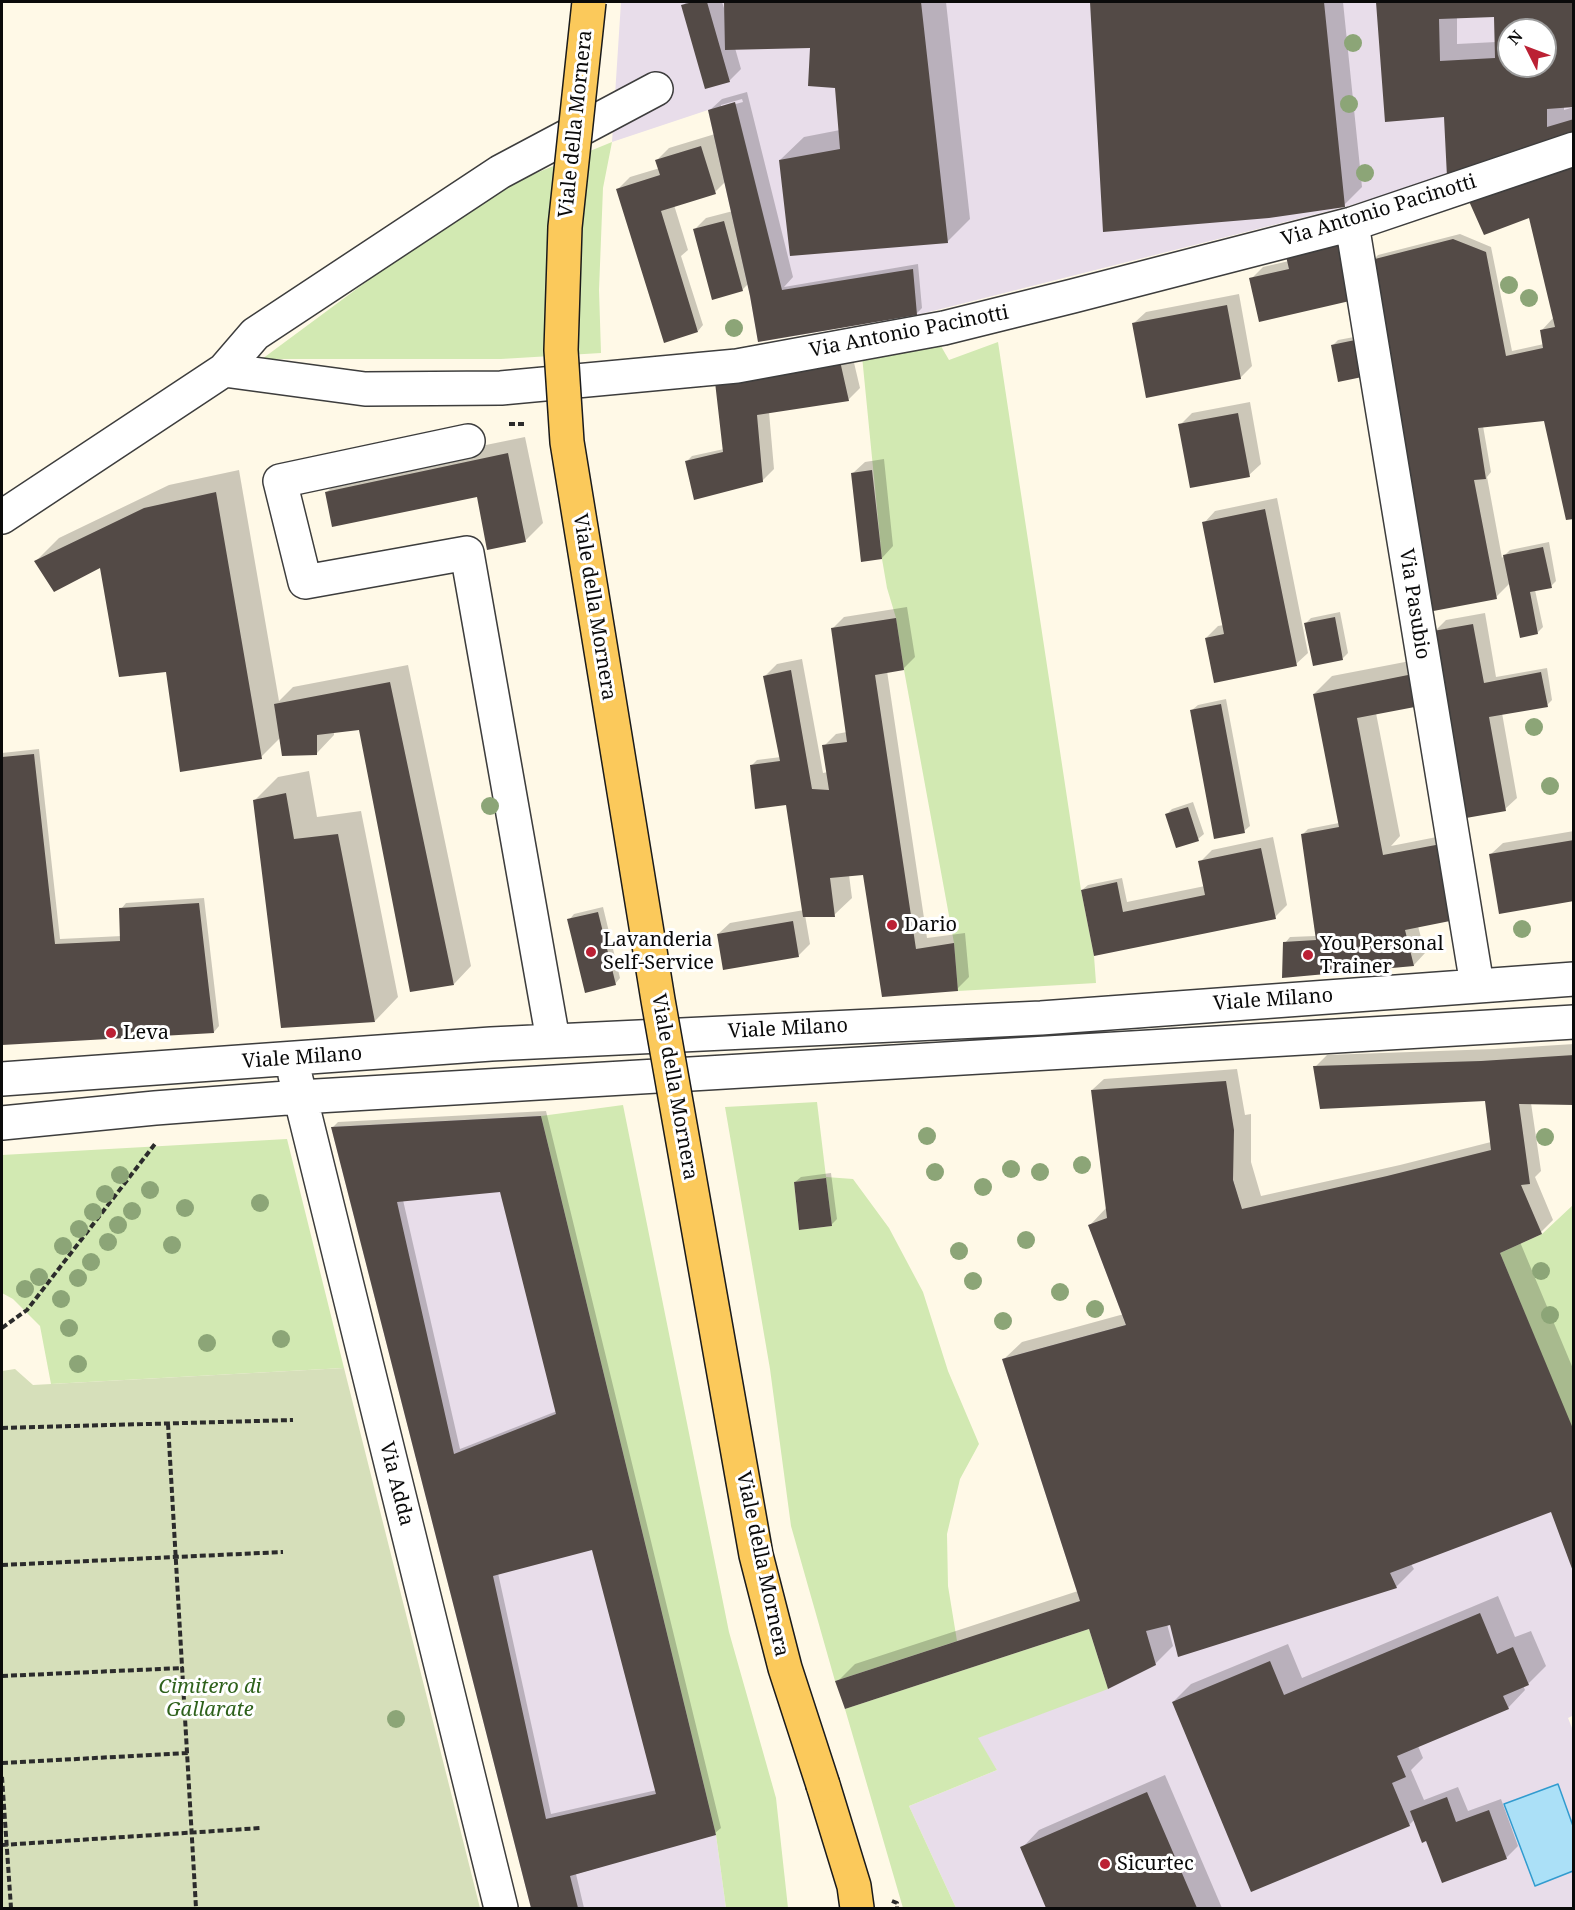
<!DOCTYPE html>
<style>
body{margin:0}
#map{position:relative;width:1575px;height:1910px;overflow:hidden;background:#fff9e7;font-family:"Noto Serif",serif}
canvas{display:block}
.frame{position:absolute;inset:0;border:3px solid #0a0a0a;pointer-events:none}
.north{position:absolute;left:1497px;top:18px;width:60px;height:60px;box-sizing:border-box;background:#fff;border:2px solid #9d9d9d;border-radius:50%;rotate:312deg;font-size:16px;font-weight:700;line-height:24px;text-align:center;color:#0a0a0a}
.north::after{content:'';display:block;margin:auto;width:21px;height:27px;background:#bb2134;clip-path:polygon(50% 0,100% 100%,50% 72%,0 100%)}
</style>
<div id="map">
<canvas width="1575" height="1910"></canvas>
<div class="frame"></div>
<div class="north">N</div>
</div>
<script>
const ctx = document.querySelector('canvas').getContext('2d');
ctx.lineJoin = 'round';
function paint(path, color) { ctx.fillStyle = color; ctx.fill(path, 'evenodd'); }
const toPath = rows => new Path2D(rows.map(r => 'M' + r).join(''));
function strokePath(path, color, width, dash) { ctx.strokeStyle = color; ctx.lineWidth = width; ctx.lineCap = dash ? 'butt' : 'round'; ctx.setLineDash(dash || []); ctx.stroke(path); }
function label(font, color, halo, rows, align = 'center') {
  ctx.font = font + ' "Noto Serif",serif'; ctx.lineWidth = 6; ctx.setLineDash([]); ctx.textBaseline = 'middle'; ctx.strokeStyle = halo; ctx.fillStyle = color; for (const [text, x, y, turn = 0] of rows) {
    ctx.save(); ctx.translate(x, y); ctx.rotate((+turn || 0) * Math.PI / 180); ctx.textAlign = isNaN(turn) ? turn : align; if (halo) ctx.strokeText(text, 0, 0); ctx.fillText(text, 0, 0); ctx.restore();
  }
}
paint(toPath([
 [621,2,1573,2,1573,138,1345,207,917,315,758,342,750,296,708,110,612,142],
 [1509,30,1545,30,1545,66,1509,66],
 [541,1116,716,1835,726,1908,531,1908,331,1127],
 [1233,1180,1249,1235,1476,1195,1573,1431,1574,1715,1568,1718,1574,1733,1573,1908,956,1908,909,1806,997,1770,977,1738,1108,1688,1002,1359,1126,1325,1088,1225]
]), '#e8ddea');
paint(toPath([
 [612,142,603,188,599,290,601,353,501,359,262,359,466,208,507,185],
 [938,341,949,360,998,342,1081,890,1094,956,1096,983,958,991,954,943,904,670,896,618,887,588,882,559,862,356],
 [817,1102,826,1177,853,1179,889,1228,923,1292,948,1371,979,1444,960,1479,947,1534,948,1586,957,1641,835,1681,791,1526,770,1369,725,1107],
 [826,1178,832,1226,799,1230,794,1182],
 [623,1105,729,1632,776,1798,788,1908,726,1908,716,1835,541,1116],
 [287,1139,344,1368,51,1384,40,1326,13,1299,2,1293,2,1155],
 [1573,1205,1573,1431,1500,1253,1542,1234],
 [1089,1629,1108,1689,978,1738,997,1770,909,1806,956,1908,903,1908,845,1709]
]), '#d2e9b2');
paint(toPath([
 [344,1368,480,1908,2,1908,2,1371,15,1369,33,1385]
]), '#d6dfba');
const water = toPath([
 [1558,1784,1573,1826,1573,1871,1535,1886,1504,1804,1558,1784]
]);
paint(water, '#abe0f7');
strokePath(water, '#319bcf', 1.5);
paint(toPath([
 [687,2,722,2,725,11,726,2,946,2,970,219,947,242,780,160,804,137,840,130,836,86,811,47,735,48,741,69,730,80,706,87,682,6],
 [1092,2,1343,2,1362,187,1344,205,1105,230],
 [1378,2,1574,2,1574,105,1564,106,1564,110,1574,107,1574,137,1446,115,1387,120],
 [1496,15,1496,42,1457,44,1457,17],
 [1509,30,1545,30,1545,66,1509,66],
 [747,92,793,277,784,287,918,264,922,308,917,313,759,340,749,283,742,290,694,230,706,218,733,211,726,181,715,192,674,205,688,250,681,256,703,325,698,331,618,189,630,177,660,168,657,160,669,148,715,134,710,110,722,99],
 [742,99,743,102,721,108,721,105],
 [1567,155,1550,418,1483,426,1491,472,1487,477,1502,558,1510,550,1549,542,1556,581,1551,586,1535,590,1543,627,1537,633,1510,583,1496,597,1372,261,1378,255,1460,234,1491,247,1512,351,1544,344,1542,330,1554,317],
 [1289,261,1366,287,1251,279,1263,267],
 [1239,294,1252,366,1240,378,1134,323,1146,312],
 [1365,335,1372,369,1333,345,1338,340],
 [851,350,860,388,848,400,769,412,774,469,762,481,695,499,687,461,692,456,724,449,729,371],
 [1250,402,1261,464,1249,475,1180,425,1192,413],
 [525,437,543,523,525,541,478,495,327,492,344,474],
 [884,459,893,546,882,558,853,473,865,462],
 [239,470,279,701,293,687,408,665,471,966,454,984,360,728,334,732,334,735,317,753,280,738,261,757,167,670,101,566,36,561,59,538,169,485],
 [1277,498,1308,653,1296,664,1206,638,1218,626,1224,625,1204,523,1215,511],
 [907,607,915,657,903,669,887,671,927,938,965,933,969,977,957,989,883,995,866,871,849,875,852,898,834,915,805,915,810,944,798,956,718,934,730,923,804,910,787,801,751,766,757,760,781,757,765,676,777,664,802,659,823,773,828,772,824,746,836,734,847,732,832,629,844,617],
 [1340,612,1348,653,1343,658,1306,623,1311,618],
 [1485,613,1496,677,1547,668,1552,700,1547,705,1502,713,1517,798,1505,809,1435,631,1446,620],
 [1431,657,1376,713,1400,836,1391,846,1452,834,1418,926,1425,953,1414,965,1285,943,1290,937,1316,936,1302,835,1308,829,1339,823,1314,694,1332,676],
 [1226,699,1250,826,1244,831,1192,710,1198,705],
 [39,749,60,939,122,936,121,909,126,903,204,898,219,1026,214,1032,2,1043,2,753],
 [309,771,317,817,361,811,398,997,375,1021,255,800,278,777],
 [1193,802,1204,834,1198,839,1167,814,1172,809],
 [1574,831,1574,900,1491,854,1503,843],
 [1273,837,1287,905,1275,917,1095,954,1082,890,1088,885,1122,878,1127,902,1205,886,1200,862,1212,850],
 [603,907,620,978,615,984,569,920,574,914],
 [1574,1044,1574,1103,1531,1103,1541,1171,1535,1177,1553,1220,1541,1232,1520,1242,1574,1371,1574,1570,1552,1510,1411,1564,1414,1569,1396,1587,1167,1624,1173,1646,1155,1664,1090,1627,837,1682,855,1664,1078,1591,1004,1359,1022,1342,1124,1314,1090,1225,1107,1207,1092,1090,1104,1079,1237,1069,1245,1115,1251,1114,1251,1162,1261,1196,1400,1165,1491,1142,1487,1100,1315,1067,1327,1055,1494,1049],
 [546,1111,721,1828,715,1833,576,1874,584,1908,533,1908,332,1128,338,1122],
 [501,1190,557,1411,460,1449,403,1200],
 [593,1548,657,1790,551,1814,498,1573],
 [831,1173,837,1219,831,1225,795,1182,801,1177],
 [1498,1596,1515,1637,1531,1631,1546,1666,1528,1684,1523,1685,1525,1690,1508,1708,1418,1746,1423,1758,1411,1770,1424,1800,1458,1787,1468,1811,1501,1799,1518,1846,1506,1858,1427,1840,1415,1819,1409,1825,1173,1702,1191,1684,1288,1644,1302,1678],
 [1165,1775,1222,1908,1048,1908,1022,1848,1039,1830]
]), '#0003');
paint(toPath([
 [693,2,707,2,730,82,705,89,681,5],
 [724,2,921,2,948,243,790,256,779,160,840,149,835,88,808,86,810,48,725,50],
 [1090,2,1324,2,1345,207,1269,218,1103,232],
 [1376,2,1574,2,1574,107,1547,109,1547,127,1574,119,1574,138,1447,177,1444,117,1385,122],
 [1494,17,1495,58,1440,61,1439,19],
 [1509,30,1545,30,1545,66,1509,66],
 [735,102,782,290,913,269,917,315,758,342,750,296,708,110],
 [701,146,716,194,661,211,698,332,664,343,616,189,660,175,655,160],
 [1574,160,1574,519,1566,520,1544,421,1478,428,1486,479,1474,480,1497,599,1428,612,1371,260,1453,239,1486,252,1506,356,1543,348,1540,330,1555,327,1529,218,1484,235,1468,199],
 [724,221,743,291,712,300,693,229],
 [1341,240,1354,300,1259,322,1249,278,1289,269,1285,252],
 [1227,305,1241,379,1146,398,1132,323],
 [1360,339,1367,376,1338,382,1331,345],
 [840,361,849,401,757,415,763,482,694,500,685,461,723,452,715,382],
 [1238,413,1250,477,1190,488,1178,424],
 [508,453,526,542,487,550,477,497,332,527,325,492],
 [872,470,882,559,861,562,851,473],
 [216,492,262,759,180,772,166,672,119,677,100,568,54,592,34,561,144,508],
 [1265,509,1297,666,1214,683,1205,638,1224,634,1202,522],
 [1543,547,1552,588,1530,592,1538,634,1520,638,1503,555],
 [1335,617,1343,660,1313,666,1304,623],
 [896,618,904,670,875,675,916,949,954,943,958,991,882,997,863,875,830,878,835,917,803,917,786,805,755,809,750,765,780,761,763,676,791,670,812,789,829,790,822,745,847,742,831,628],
 [1473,624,1484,683,1541,672,1548,707,1489,717,1506,811,1466,818,1433,631],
 [1413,674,1420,706,1357,718,1383,855,1441,844,1455,920,1405,930,1414,966,1282,978,1283,942,1316,940,1301,834,1339,827,1313,694],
 [390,682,454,985,410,992,359,730,317,735,317,755,282,756,274,704],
 [1221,704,1245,833,1214,839,1190,710],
 [34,754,55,944,120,941,119,908,199,903,214,1033,2,1045,2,757],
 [286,793,294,839,338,834,375,1022,281,1028,253,800],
 [1188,807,1199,841,1176,848,1165,814],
 [1574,840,1574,901,1499,914,1489,854],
 [1261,848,1276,919,1094,956,1081,890,1117,882,1123,912,1205,895,1198,861],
 [598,912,616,985,585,993,567,919],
 [793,921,799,957,723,970,717,934],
 [1574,1055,1574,1105,1519,1104,1530,1184,1521,1185,1542,1234,1500,1253,1574,1431,1574,1574,1551,1512,1390,1573,1397,1588,1178,1657,1170,1625,1146,1631,1156,1665,1108,1689,1089,1629,845,1709,835,1681,1080,1601,1002,1359,1126,1325,1088,1225,1107,1218,1091,1090,1226,1081,1234,1130,1233,1180,1242,1209,1387,1176,1491,1150,1485,1101,1320,1109,1313,1066,1481,1061],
 [541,1116,716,1835,570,1876,578,1908,531,1908,331,1127],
 [500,1192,556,1414,454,1454,397,1202],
 [592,1550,656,1794,546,1819,493,1576],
 [826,1178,832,1226,799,1230,794,1182],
 [1480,1613,1497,1654,1513,1647,1529,1685,1503,1696,1509,1709,1397,1756,1406,1777,1392,1783,1410,1826,1251,1892,1172,1702,1270,1661,1284,1695],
 [1147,1792,1197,1908,1046,1908,1020,1847],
 [1447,1797,1456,1822,1489,1810,1507,1859,1442,1883,1426,1841,1422,1843,1410,1811]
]), '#534a46');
const minor = toPath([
 [1352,224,1477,985],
 [224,370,365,389,501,388,737,366,944,328,1073,296,1352,224,1574,149],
 [468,441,280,481,305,582,467,553,553,1040],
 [2,517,224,370,255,334,500,172,656,89],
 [295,1075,501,1908],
 [2,1079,491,1044,1041,1018,1574,979],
 [2,1123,155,1108,300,1097,1574,1022]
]);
const major = toPath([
 [823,1785,854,1886,857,1908]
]);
strokePath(minor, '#3d3d3d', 36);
strokePath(major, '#1b1b1b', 36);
strokePath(toPath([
 [509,424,525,424],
 [2,1328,27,1310,155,1144],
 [168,1424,196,1908],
 [2,1428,293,1420],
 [2,1565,283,1552],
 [2,1676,183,1668],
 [2,1763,188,1753],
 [2,1777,11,1908],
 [2,1845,261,1828],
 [892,1901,897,1903,897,1908]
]), '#2c2c2c', 4, [6, 3]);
strokePath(minor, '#fff', 33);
strokePath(major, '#fbc95b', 33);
const majorBridge = toPath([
 [589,2,565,227,561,350,567,442,658,1000,756,1555,785,1668,823,1785]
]);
strokePath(majorBridge, '#1b1b1b', 36, []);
strokePath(majorBridge, '#fbc95b', 33);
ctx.fillStyle = '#8ca577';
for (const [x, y] of [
 [1353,43],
 [1349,104],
 [1365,173],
 [1509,285],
 [1529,298],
 [734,328],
 [1534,727],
 [1550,786],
 [490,806],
 [1522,929],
 [927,1136],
 [1545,1137],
 [1082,1165],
 [1011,1169],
 [935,1172],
 [1040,1172],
 [120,1175],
 [983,1187],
 [150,1190],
 [105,1194],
 [260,1203],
 [185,1208],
 [132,1211],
 [93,1212],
 [118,1225],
 [79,1229],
 [1026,1240],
 [108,1242],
 [172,1245],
 [63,1246],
 [959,1251],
 [91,1262],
 [1541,1271],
 [39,1277],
 [78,1278],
 [973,1281],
 [25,1289],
 [1060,1292],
 [61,1299],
 [1095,1309],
 [1550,1315],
 [1003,1321],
 [69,1328],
 [281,1339],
 [207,1343],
 [78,1364],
 [396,1719]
]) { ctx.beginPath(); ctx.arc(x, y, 9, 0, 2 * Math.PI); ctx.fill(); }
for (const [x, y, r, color] of [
 [892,925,6,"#bb2134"],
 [591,952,6,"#bb2134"],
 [1308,955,6,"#bb2134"],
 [111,1033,6,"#bb2134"],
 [1105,1864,6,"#bb2134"]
]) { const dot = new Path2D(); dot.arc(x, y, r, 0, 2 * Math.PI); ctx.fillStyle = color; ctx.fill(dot); strokePath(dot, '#fff', 2); }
label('20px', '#0a0a0a', '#fff', [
 ["Viale della Mornera",576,124,-84],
 ["Via Antonio Pacinotti",1379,211,-17],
 ["Via Antonio Pacinotti",909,332,-11],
 ["Via Pasubio",1414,604,81],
 ["Viale della Mornera",594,607,81],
 ["Viale Milano",1273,1000,-4],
 ["Viale Milano",788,1029,-3],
 ["Viale Milano",302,1058,-4],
 ["Viale della Mornera",674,1087,80],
 ["Via Adda",396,1484,76],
 ["Viale della Mornera",762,1564,78]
]);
label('20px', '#0a0a0a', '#fff', [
 ["Dario",904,925],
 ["Lavanderia",603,940],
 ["Self-Service",603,963],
 ["You Personal",1320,944],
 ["Trainer",1320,967],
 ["Leva",123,1033],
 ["Sicurtec",1117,1864]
], 'left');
label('italic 20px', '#2e611b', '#fff', [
 ["Cimitero di",210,1687],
 ["Gallarate",210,1710]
]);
</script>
